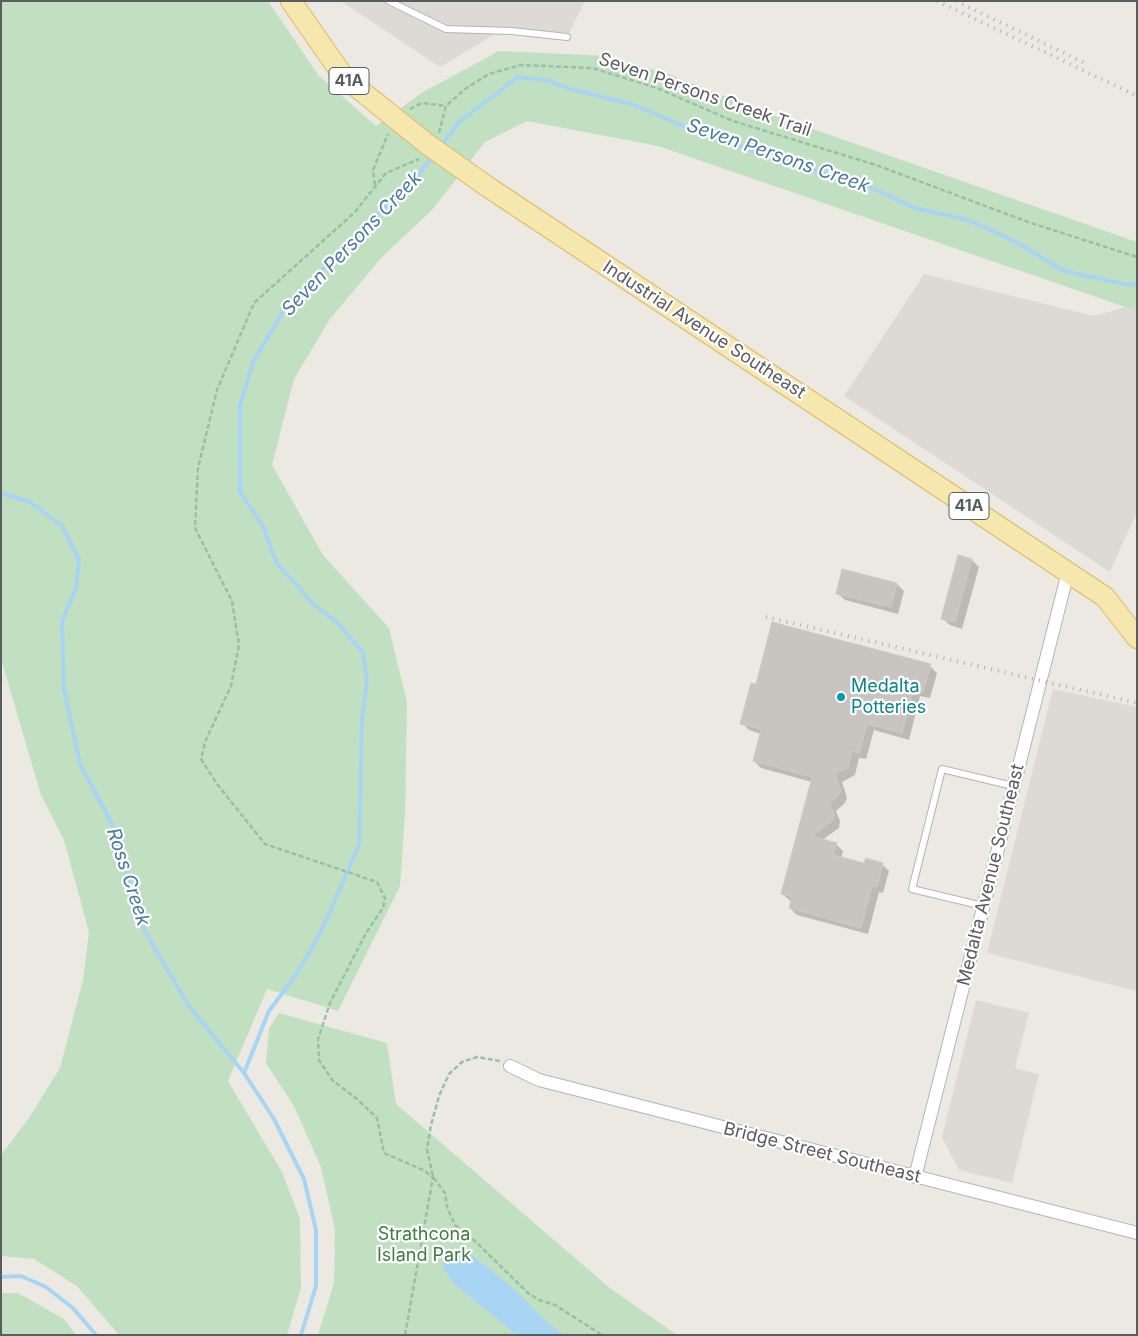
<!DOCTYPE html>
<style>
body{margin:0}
#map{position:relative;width:1138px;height:1336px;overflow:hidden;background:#ebe9e2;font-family:Inter,sans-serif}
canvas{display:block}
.frame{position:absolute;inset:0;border:2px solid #5a5d60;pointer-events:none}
</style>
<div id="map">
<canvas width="1138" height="1336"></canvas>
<div class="frame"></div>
</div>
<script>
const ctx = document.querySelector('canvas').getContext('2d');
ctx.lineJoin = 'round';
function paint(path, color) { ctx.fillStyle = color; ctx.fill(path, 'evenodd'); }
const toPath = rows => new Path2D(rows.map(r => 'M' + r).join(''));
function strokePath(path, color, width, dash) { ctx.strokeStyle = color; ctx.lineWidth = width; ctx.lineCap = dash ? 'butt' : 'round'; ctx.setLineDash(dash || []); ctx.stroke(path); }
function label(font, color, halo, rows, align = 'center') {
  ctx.font = font + ' Inter,sans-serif'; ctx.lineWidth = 4.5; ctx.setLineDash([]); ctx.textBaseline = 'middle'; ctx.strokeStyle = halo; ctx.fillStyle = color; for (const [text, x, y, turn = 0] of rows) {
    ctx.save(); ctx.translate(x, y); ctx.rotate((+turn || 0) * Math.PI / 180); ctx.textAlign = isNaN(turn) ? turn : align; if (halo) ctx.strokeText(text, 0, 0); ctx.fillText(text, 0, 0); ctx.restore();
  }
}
paint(toPath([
 [341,1,585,1,567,37,495,34,440,67],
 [924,274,1094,316,1126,307,1137,311,1137,512,1110,572,844,396],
 [1053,689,1137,707,1137,991,987,953],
 [976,1000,1029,1013,1015,1068,1039,1074,1012,1183,959,1170,942,1137]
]), '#dddad6');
paint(toPath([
 [1,1,268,1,319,76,376,126,423,92,499,51,608,56,671,75,764,112,1137,242,1137,311,658,146,527,121,485,142,432,210,381,258,330,319,294,379,272,465,323,555,389,628,407,702,405,814,400,886,338,1011,267,989,228,1081,282,1172,300,1219,301,1288,287,1335,119,1335,77,1286,34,1259,1,1256,1,1155,29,1118,60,1068,83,980,89,932,64,840,41,795,1,659],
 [279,1013,387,1043,396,1104,611,1289,677,1335,318,1335,334,1283,335,1230,321,1167,294,1106,266,1063,269,1029],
 [1,1293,18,1293,64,1319,76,1335,1,1335]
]), '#c1e0c1');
paint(toPath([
 [445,1250,461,1251,472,1255,507,1283,550,1325,565,1335,517,1335,454,1284,444,1270,442,1258]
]), '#a8d5f4');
paint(toPath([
 [972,560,979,567,962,629,950,625,942,618],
 [897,584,904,591,898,614,845,600,837,593],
 [930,666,937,673,930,698,920,696,909,740,874,730,866,759,859,758,855,775,842,782,847,798,844,804,836,811,840,821,839,828,822,840,836,844,843,851,841,859,865,865,882,864,889,871,883,893,879,892,868,934,797,915,790,908,792,902,782,894,812,782,761,768,754,761,761,734,749,730,742,723,757,686]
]), '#0003');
strokePath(toPath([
 [441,146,459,122,518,77,546,80,567,88,631,104,698,132,799,167,859,182,915,208,968,220,1016,242,1064,271,1124,284,1137,285],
 [1,493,30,502,62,526,79,560,76,588,62,622,64,688,80,764,120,839,138,919,188,1005,244,1073,274,1119,304,1179,316,1230,316,1286,301,1335],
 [244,1073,269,1011,296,975,320,934,359,845,362,718,367,682,363,653,337,622,314,605,276,562,263,526,240,492,240,406,253,362,287,305,419,174,433,156],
 [1,1277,21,1276,46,1287,73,1308,96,1335]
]), '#a8d5f4', 4);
const building = toPath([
 [958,555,972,559,955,622,941,619,958,555],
 [842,569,897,583,891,607,836,594,842,569],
 [772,622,931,664,923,692,913,690,902,733,867,724,859,753,852,751,848,768,835,774,841,791,837,797,829,804,834,813,833,820,812,836,837,843,833,855,864,863,866,858,883,863,877,887,872,886,861,928,789,908,792,897,781,894,812,777,753,761,761,729,740,724,751,683,756,684,772,622]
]);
paint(building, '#c8c5c0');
strokePath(building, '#cfcac1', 1);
const lane = toPath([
 [389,1,446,29,512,31,567,37],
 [983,906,912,889,942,769,1013,786]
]);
const street = toPath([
 [510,1066,539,1080,1137,1233],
 [915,1177,1068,572]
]);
const primary = toPath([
 [291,1,344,77,427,144],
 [485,185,1105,597,1137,638]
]);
strokePath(lane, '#b2b4b7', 8);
strokePath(street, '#b2b4b7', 14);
strokePath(primary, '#dfba66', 22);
strokePath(toPath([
 [410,109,422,103,446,106],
 [439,133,446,106,465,89,489,74,521,65,592,68,657,88,733,121,876,165,1028,222,1137,257],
 [375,185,373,170,388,134],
 [500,1061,477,1057,462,1062,449,1074,439,1096,431,1125,427,1149,433,1177,445,1193,447,1207,455,1225,476,1242,528,1293,539,1300,555,1305,602,1335],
 [405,1335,433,1177,423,1170,384,1153,377,1118,357,1099,333,1081,319,1060,318,1039,330,1003,366,933,383,908,385,898,377,882,265,844,217,784,201,759,205,742,231,686,239,645,232,601,195,528,198,468,217,390,254,303,355,212,386,173,419,159]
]), '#9ac0a4', 2.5, [5, 2.5]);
strokePath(lane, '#fff', 6);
strokePath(street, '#fff', 12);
strokePath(primary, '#f5e7ad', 20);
strokePath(toPath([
 [937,1,1137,96],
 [956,1,1087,64],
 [766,617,1137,703]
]), '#b0b1b1', 4, [1, 6]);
const primaryBridge = toPath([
 [427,144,485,185]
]);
strokePath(primaryBridge, '#dfba66', 22, []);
strokePath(primaryBridge, '#f5e7ad', 20);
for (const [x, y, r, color] of [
 [841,697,5,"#0f9aa8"]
]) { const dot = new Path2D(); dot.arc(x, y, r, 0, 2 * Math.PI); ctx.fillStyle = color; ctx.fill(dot); strokePath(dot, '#fff', 2); }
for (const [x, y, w] of [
 [349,81,40],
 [969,506,40]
]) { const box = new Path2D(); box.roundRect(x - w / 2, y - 13.5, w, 27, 4); ctx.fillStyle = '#fff'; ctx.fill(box); strokePath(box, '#5a5d60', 1); }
label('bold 16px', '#5a5d60', null, [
 ["41A",349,81],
 ["41A",969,506]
]);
label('18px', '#5a5d60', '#fff', [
 ["Seven Persons Creek Trail",705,95,19],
 ["Industrial Avenue Southeast",704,330,33],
 ["Medalta Avenue Southeast",991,875,-76],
 ["Bridge Street Southeast",822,1153,14]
]);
label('18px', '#0d838f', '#fff', [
 ["Medalta",851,687],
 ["Potteries",851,708]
], 'left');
label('18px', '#3e7c3f', '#fff', [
 ["Strathcona",424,1235],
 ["Island Park",424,1256]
]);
label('italic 19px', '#4978a3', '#fff', [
 ["Seven Persons Creek",778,156,19],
 ["Seven Persons Creek",352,244,-46],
 ["Ross Creek",128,877,72]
]);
</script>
